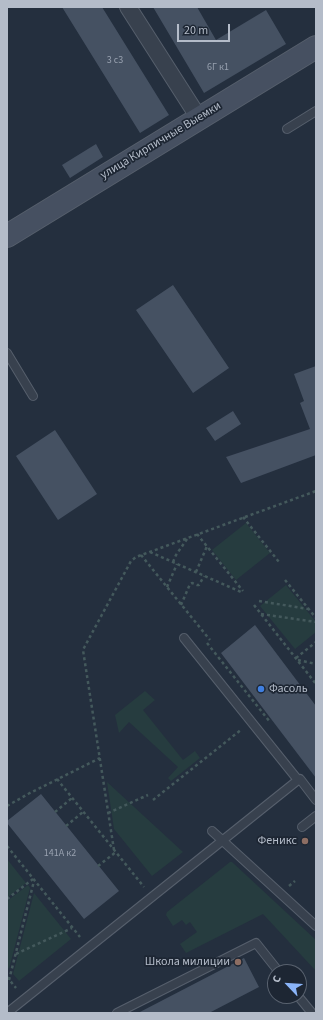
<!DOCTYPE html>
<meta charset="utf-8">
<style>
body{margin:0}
#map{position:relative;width:323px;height:1020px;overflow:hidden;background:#242f3e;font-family:"Source Sans 3",sans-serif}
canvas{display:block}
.frame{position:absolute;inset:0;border:8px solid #b4bcc9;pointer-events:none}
.north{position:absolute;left:267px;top:964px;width:40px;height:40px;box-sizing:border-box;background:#1d2633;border:1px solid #59626f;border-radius:50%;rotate:295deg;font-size:11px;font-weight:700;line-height:16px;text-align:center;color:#b4bcc9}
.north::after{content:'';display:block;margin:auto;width:14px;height:18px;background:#8ab4f8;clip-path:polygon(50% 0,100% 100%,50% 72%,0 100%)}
.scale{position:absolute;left:177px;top:24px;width:53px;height:18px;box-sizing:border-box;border:2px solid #b4bcc9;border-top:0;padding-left:5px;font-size:12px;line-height:14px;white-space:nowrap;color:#b4bcc9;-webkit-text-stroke:3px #1d2633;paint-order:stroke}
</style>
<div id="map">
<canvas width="323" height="1020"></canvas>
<div class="frame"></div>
<div class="north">С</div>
<div class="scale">20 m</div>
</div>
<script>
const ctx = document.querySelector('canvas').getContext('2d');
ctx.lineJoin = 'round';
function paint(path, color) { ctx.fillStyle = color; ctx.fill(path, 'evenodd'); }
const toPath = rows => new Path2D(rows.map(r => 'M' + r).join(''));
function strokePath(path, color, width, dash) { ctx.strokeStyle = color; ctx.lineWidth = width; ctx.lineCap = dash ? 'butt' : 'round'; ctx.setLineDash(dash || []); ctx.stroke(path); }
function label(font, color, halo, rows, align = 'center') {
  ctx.font = font + ' "Source Sans 3",sans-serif'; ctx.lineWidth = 3.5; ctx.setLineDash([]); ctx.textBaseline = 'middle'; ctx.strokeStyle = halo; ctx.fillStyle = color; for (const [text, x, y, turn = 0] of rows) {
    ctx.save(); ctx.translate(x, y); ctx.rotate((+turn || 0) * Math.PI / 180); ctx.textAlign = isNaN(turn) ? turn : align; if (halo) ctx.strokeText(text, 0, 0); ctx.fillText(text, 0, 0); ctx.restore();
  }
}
paint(toPath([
 [246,523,270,553,236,580,212,550],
 [286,585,316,622,316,632,295,649,260,606],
 [145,691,155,700,143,710,183,760,195,751,200,758,171,781,168,778,178,767,129,722,119,733,115,715],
 [107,782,183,852,152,876,114,829],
 [7,859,26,883,7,898],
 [230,862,232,862,316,940,316,971,263,914,186,953,180,944,197,932,190,922,186,925,182,920,173,926,166,915,167,912],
 [28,885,30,888,9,969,7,966,7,901],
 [34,893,71,939,19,981,13,974]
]), '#263c3f');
paint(toPath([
 [62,7,102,7,169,115,140,133],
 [153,7,197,7,216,40,266,10,286,44,204,93],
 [96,144,103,157,70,178,62,165],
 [173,285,229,368,193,393,136,310],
 [316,366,316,455,241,483,226,457,310,429,300,403,304,401,294,374],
 [233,411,241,424,215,441,206,428],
 [55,430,97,494,58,520,16,456],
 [255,625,316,706,316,778,221,653],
 [41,794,119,891,84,919,7,823,7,821],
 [244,958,259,987,209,1013,138,1013]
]), '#455162');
const lane = toPath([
 [287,129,316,111],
 [7,353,33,396],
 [184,638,298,780,300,779,316,800],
 [302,827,316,816],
 [212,831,316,926],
 [298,996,312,1013],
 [7,1013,298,780],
 [117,1013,256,943,279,972]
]);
const street = toPath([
 [128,7,199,118]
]);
const secondary = toPath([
 [7,236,316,47]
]);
strokePath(lane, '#565f6c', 10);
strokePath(street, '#565f6c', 18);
strokePath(secondary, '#565f6c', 24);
strokePath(toPath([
 [243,517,279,562],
 [197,534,243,591],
 [150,552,241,592],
 [141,555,210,640],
 [173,562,176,555,187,539],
 [196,572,207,546],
 [285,580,316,618],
 [167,587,177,564],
 [259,601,308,609],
 [181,605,190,584,192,583,197,585,199,585,204,576],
 [254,605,316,684],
 [261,614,316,622],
 [207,643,270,722],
 [296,658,316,642],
 [298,660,316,664],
 [57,779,144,887],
 [153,800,242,729],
 [7,806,28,794,100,758],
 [55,812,72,798],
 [108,813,148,795],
 [66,826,83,812],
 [7,846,80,937],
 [114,850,83,650,85,646,131,561,136,557,316,491],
 [98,866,116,852],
 [289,886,295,881],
 [7,899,33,879],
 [16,954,72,928],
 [7,977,16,988],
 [9,980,34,881]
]), '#44595c', 2.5, [3, 3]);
strokePath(lane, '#38414e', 8);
strokePath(street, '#38414e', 16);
strokePath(secondary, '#465061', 22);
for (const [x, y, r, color] of [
 [261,689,4,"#3f7fe0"],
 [305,841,4,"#8d6e63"],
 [238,962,4,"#8d6e63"]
]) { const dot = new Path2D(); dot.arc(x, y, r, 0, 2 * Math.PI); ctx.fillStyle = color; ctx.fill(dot); strokePath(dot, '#1d2633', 1.5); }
label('10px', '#98a1af', null, [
 ["3 с3",115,61],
 ["6Г к1",218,68],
 ["141А к2",60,854]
]);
label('12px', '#b4bcc9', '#1d2633', [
 ["улица Кирпичные Выемки",161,141,-31]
]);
label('12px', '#b4bcc9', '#1d2633', [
 ["Фасоль",269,689,"left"],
 ["Феникс",297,841],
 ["Школа милиции",230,962]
], 'right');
</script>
